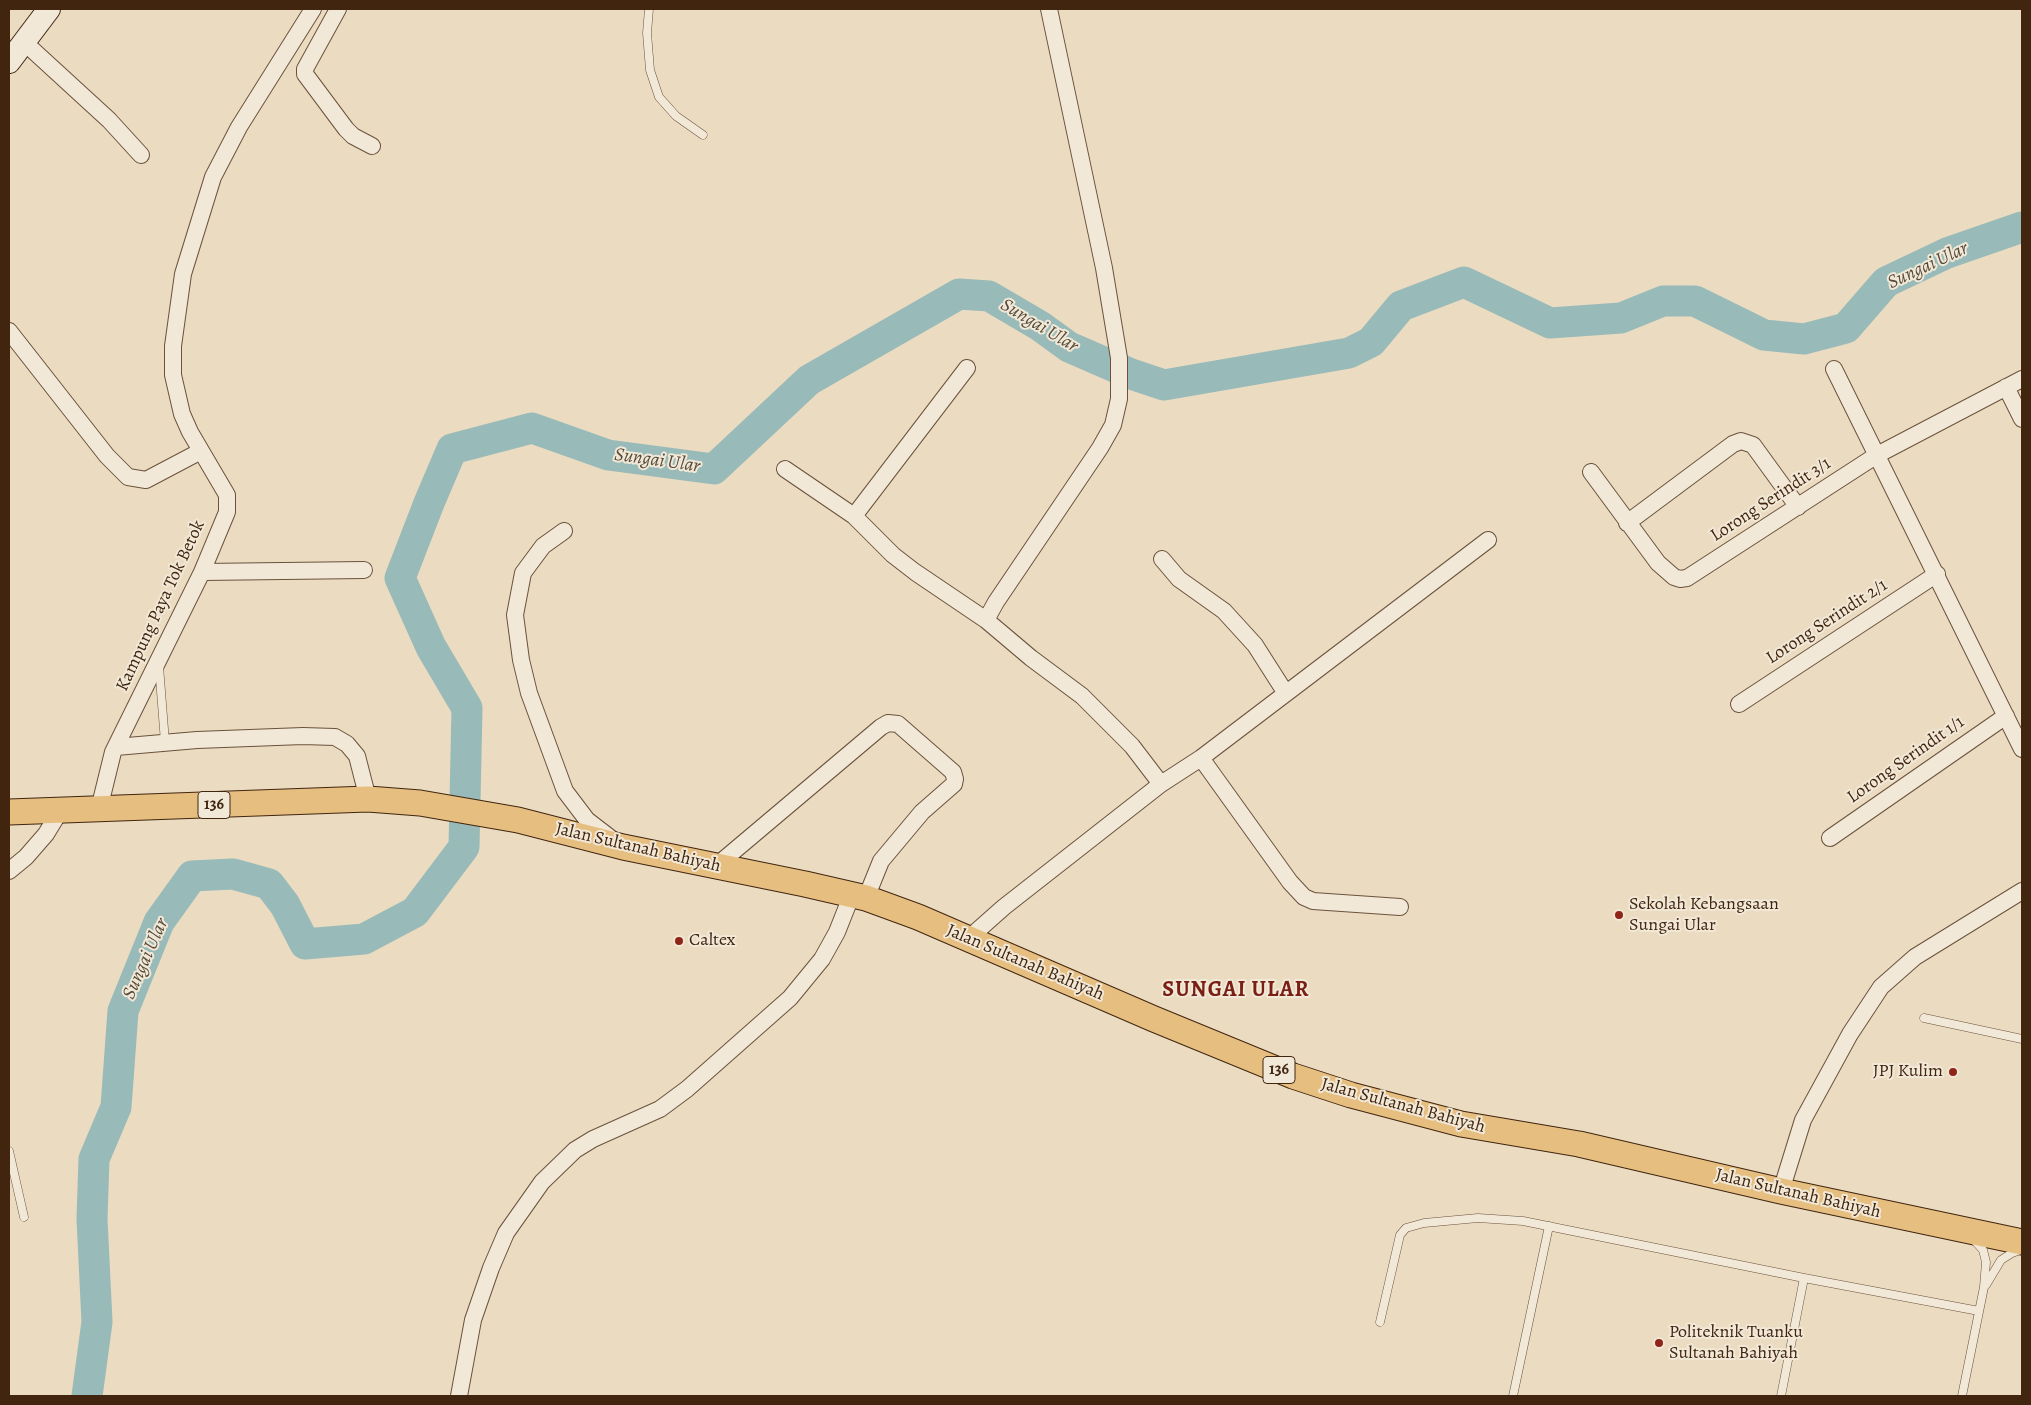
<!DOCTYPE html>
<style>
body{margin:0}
#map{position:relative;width:2031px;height:1405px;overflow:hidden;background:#eadbc1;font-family:Alegreya,serif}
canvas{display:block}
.frame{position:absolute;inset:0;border:10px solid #41250f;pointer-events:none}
</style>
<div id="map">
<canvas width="2031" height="1405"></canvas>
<div class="frame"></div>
</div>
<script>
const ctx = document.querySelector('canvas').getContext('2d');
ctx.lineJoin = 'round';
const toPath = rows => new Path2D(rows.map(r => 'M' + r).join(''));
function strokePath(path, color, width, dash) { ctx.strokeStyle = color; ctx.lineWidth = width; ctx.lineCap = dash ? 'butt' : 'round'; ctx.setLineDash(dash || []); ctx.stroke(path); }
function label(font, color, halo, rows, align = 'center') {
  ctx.font = font + ' Alegreya,serif'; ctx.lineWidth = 4; ctx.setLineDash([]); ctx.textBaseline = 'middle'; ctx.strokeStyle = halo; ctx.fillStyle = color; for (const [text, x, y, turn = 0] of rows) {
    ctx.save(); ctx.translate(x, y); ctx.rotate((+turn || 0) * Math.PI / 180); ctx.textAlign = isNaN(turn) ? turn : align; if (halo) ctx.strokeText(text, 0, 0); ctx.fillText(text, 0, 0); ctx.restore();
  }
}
strokePath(toPath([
 [87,1396,97,1322,92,1219,94,1159,116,1107,123,1011,159,922,192,876,233,874,269,884,285,905,305,944,364,939,415,912,464,847,467,708,431,647,400,578,429,503,452,449,532,428,608,455,714,469,809,380,959,294,989,296,1040,326,1069,347,1131,374,1164,385,1349,353,1371,342,1401,306,1464,282,1550,323,1621,318,1663,301,1695,301,1764,335,1804,339,1846,328,1886,282,1947,253,2022,227]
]), '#98bab8', 31);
const service = toPath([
 [649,9,647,33,650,70,659,97,676,116,703,135],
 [159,666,165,742],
 [1924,1018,2022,1039],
 [9,1151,24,1217],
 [1986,1285,2001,1260,2012,1253,2020,1250],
 [1380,1322,1400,1235,1406,1228,1424,1223,1478,1218,1523,1221,1804,1278,1979,1311],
 [1513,1396,1549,1226],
 [1781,1396,1804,1278],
 [1962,1396,1984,1287,1986,1262,1983,1250,1974,1240]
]);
const minor = toPath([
 [338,9,305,69,305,74,346,129,353,136,372,146],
 [25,43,109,120,141,155],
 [9,331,107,456,128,477,146,480,201,451],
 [1834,369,2022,749],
 [2006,387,2022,419],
 [785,469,854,516,893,555,915,572,986,620,1031,658,1082,696,1132,746,1161,784],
 [1591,472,1658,563,1674,577,1680,579,1687,578,1877,455,2022,379],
 [854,516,967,368],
 [1627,523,1733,444,1741,441,1753,445,1798,507],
 [564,531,543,546,523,573,515,615,521,660,529,693,565,791,587,820,613,840],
 [1162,559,1179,579,1224,611,1255,645,1285,692],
 [202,572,364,570],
 [986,620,996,602,1100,448,1113,425,1119,399,1119,358,1104,268,1049,9],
 [1739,704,1937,574],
 [116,747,197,740,303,736,335,737,347,744,357,756,368,799],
 [1201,758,1290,882,1304,897,1313,901,1400,907],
 [99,809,113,752,202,572,227,512,227,495,190,432,182,414,173,375,173,346,183,274,213,177,239,127,313,9],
 [1830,838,2006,716],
 [715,867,881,727,888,723,898,724,953,772,955,779,954,784,922,812,881,861,866,898],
 [9,871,26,857,46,834,60,811],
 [969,938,1004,907,1161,784,1201,758,1488,540],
 [1781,1191,1803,1120,1850,1034,1881,987,1915,957,2022,891],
 [459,1396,473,1320,491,1268,506,1233,542,1182,575,1150,593,1139,660,1109,687,1089,790,998,822,959,837,932,852,894]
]);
const secondary = toPath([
 [9,62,49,9]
]);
const primary = toPath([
 [9,812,368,799,420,803,518,820,623,847,805,884,866,898,918,917,1154,1019,1293,1076,1351,1095,1461,1124,1579,1144,1781,1191,2022,1242]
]);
strokePath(service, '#6b523c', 9);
strokePath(minor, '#6b523c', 18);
strokePath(secondary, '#41250f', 24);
strokePath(primary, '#41250f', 27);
strokePath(service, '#f1e8d7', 8);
strokePath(minor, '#f1e8d7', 16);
strokePath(secondary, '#f1e8d7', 22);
strokePath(primary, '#e5be80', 25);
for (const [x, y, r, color] of [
 [1619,915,5,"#8f2418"],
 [679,941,5,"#8f2418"],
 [1953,1072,5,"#8f2418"],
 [1659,1343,5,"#8f2418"]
]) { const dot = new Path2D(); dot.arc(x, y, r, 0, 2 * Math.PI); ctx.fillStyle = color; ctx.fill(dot); strokePath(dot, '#f1e8d7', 2); }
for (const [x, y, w] of [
 [214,805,32],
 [1279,1070,32]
]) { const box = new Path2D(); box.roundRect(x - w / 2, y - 13.5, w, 27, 4); ctx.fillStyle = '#f1e8d7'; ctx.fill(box); strokePath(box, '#41250f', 1); }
label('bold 16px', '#41250f', null, [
 ["136",214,805],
 ["136",1279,1070]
]);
label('18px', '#41250f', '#f1e8d7', [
 ["Lorong Serindit 3/1",1771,500,-33],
 ["Kampung Paya Tok Betok",161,606,-65],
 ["Lorong Serindit 2/1",1827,622,-33],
 ["Lorong Serindit 1/1",1906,760,-35],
 ["Jalan Sultanah Bahiyah",638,848,13],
 ["Jalan Sultanah Bahiyah",1025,963,23],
 ["Jalan Sultanah Bahiyah",1403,1106,15],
 ["Jalan Sultanah Bahiyah",1798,1194,13]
]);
label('18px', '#41250f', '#f1e8d7', [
 ["Sekolah Kebangsaan",1629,905],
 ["Sungai Ular",1629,926],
 ["Caltex",689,941],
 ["JPJ Kulim",1943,1072,"right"],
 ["Politeknik Tuanku",1669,1333],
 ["Sultanah Bahiyah",1669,1354]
], 'left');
label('italic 19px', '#574a39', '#f1e8d7', [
 ["Sungai Ular",1928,266,-25],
 ["Sungai Ular",1039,326,31],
 ["Sungai Ular",657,461,8],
 ["Sungai Ular",146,959,-66]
]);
ctx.letterSpacing = '1px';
label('bold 22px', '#7a1f14', '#f1e8d7', [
 ["SUNGAI ULAR",1236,991]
]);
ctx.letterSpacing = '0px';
</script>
